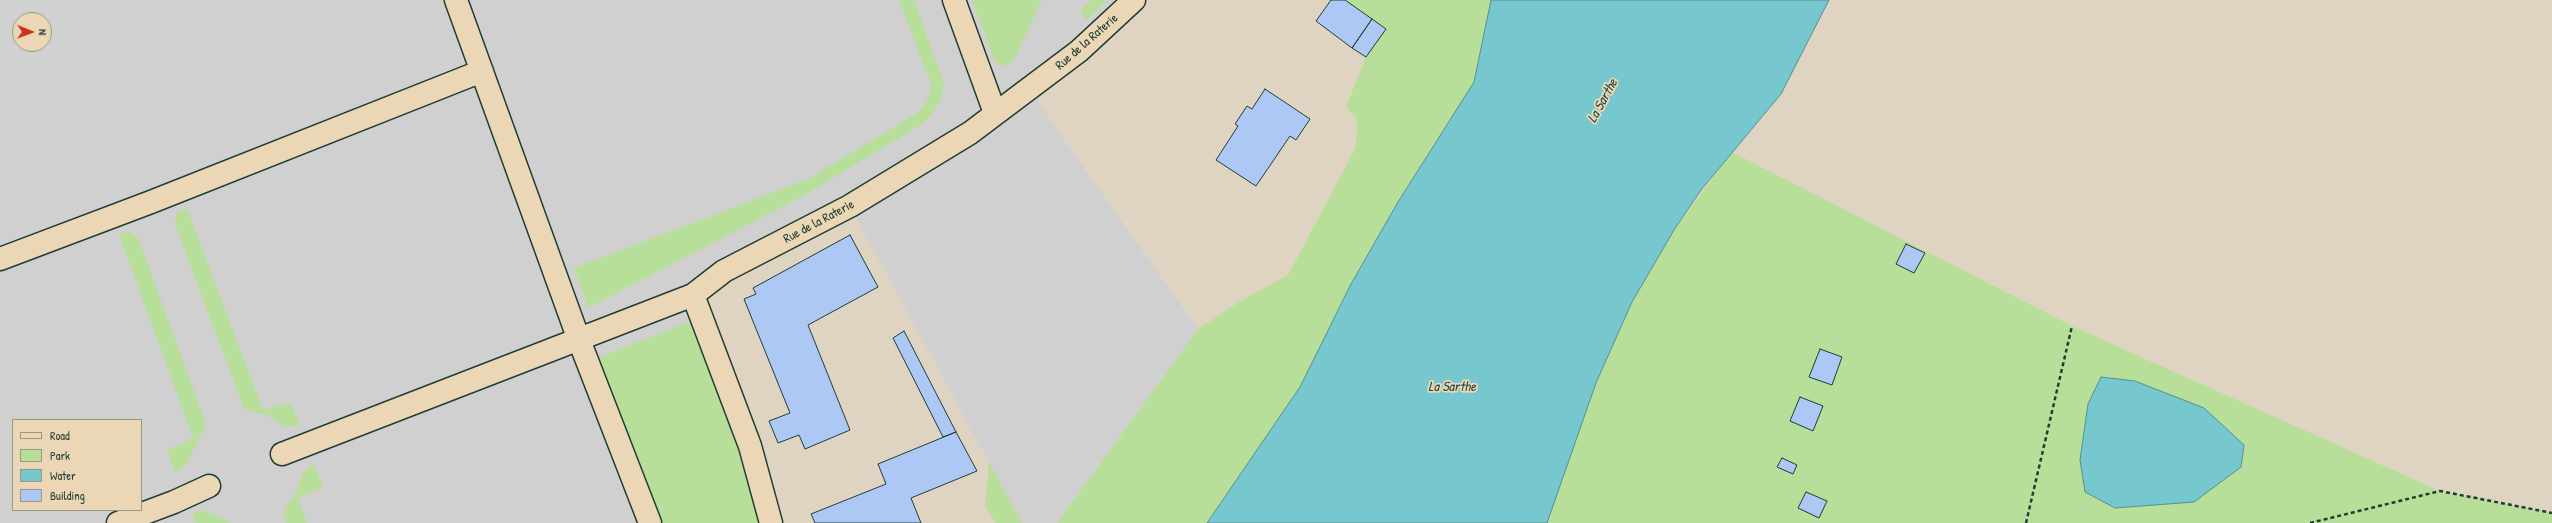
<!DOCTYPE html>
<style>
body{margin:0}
#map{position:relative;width:2552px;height:523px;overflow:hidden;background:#dfd4c2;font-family:"Patrick Hand",sans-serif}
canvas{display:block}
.legend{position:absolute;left:12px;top:419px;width:130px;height:92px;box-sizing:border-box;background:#ebd7b5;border:1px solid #999981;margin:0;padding:5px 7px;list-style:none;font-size:12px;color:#1f3d34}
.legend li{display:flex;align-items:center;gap:8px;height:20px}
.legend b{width:20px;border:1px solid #999981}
.north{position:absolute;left:12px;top:12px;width:40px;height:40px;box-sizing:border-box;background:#ebd7b5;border:1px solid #999981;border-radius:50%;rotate:91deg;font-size:11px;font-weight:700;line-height:16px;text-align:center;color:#1f3d34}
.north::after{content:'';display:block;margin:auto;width:14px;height:18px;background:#c8321e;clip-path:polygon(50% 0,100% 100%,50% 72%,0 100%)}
</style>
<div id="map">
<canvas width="2552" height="523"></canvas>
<ul class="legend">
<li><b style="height:5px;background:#ebd7b5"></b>Road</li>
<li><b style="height:11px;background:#b8df9a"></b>Park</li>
<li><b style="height:11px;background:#77c7cf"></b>Water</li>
<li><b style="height:11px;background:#adc8f5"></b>Building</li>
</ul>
<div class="north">N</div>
</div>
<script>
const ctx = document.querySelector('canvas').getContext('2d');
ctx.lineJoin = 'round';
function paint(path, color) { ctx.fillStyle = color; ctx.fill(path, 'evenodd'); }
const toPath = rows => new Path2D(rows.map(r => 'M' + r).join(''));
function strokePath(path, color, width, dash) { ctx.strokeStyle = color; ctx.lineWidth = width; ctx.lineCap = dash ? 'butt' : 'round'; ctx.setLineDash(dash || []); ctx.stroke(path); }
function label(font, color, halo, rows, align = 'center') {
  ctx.font = font + ' "Patrick Hand",sans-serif'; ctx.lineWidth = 3.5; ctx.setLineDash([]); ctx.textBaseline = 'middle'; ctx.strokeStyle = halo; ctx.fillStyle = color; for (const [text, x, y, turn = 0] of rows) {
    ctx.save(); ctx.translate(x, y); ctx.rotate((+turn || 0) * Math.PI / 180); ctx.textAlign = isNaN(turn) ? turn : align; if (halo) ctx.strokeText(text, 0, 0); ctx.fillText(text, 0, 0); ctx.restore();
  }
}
paint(toPath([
 [0,0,1133,0,1031,89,1050,120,1198,329,1057,523,1022,523,850,206,693,295,771,523,0,523],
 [20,20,44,20,44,44,20,44],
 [13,420,141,420,141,510,13,510]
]), '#d0d0d1');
paint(toPath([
 [899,0,914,0,944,84,941,99,932,114,922,124,803,196,588,308,574,268,808,179,919,112,930,96,931,84],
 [972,0,1042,0,1014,60,1006,66,999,64,994,59],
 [1091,0,1107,0,1087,20,1080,11],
 [1345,0,1491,0,1474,82,1398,202,1351,284,1300,387,1207,523,1057,523,1198,329,1242,300,1288,275,1356,147,1357,119,1346,107,1366,57,1385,29],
 [1732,152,2072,326,2440,491,2552,513,2552,523,1547,523,1596,383,1632,302,1674,230],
 [187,208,263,410,291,403,300,425,287,427,265,415,244,409,175,225,176,214],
 [124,232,131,232,139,240,206,424,187,464,175,473,167,450,193,438,119,235],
 [701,317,771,523,650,523,588,362],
 [989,462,1022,523,996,523,985,507],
 [314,464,323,487,298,498,307,523,287,523,284,514,285,510,295,494,304,471],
 [199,511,206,511,232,523,196,523,192,513]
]), '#b8df9a');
const water = toPath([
 [1491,0,1829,0,1781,94,1701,190,1674,230,1632,302,1596,383,1547,523,1207,523,1300,387,1351,284,1398,202,1474,82,1491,0],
 [2101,377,2135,381,2204,408,2244,445,2241,467,2194,502,2115,508,2085,492,2080,460,2088,404,2101,377]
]);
paint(water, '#77c7cf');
strokePath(water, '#549091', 1);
const building = toPath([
 [1331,0,1345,0,1372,19,1352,48,1316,21,1331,0],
 [1372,19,1386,29,1366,57,1352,48,1372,19],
 [1265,89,1310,119,1296,140,1290,136,1256,186,1216,160,1238,126,1235,124,1247,106,1252,109,1265,89],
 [850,235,878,287,808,325,850,430,805,449,799,435,778,443,769,421,790,413,744,299,756,294,753,288,850,235],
 [1906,244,1925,253,1914,273,1896,264,1906,244],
 [904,331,956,432,943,437,893,338,904,331],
 [1820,349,1842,357,1832,385,1809,377,1820,349],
 [1800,397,1823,406,1813,431,1790,421,1800,397],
 [956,432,977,471,911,498,921,523,815,523,811,514,886,484,878,464,956,432],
 [1782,458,1797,465,1793,474,1777,467,1782,458],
 [1806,492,1827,501,1819,518,1798,508,1806,492]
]);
paint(building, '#adc8f5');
strokePath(building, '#1f3d34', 1);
const minor = toPath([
 [456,0,579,340,650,523],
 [954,0,995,113],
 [0,259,151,202,482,71],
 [282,454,693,295],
 [118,523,174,502,209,486],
 [771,523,750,446,693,295,724,271,850,206,970,133,1079,51,1134,0]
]);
strokePath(minor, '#1f3d34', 25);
strokePath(toPath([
 [2026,523,2072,326],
 [2310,523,2440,491,2552,513]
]), '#1f3d34', 2.5, [4, 3]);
strokePath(minor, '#ebd7b5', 22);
label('13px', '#1f3d34', '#ebd7b5', [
 ["Rue de la Raterie",1087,42,-41],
 ["Rue de la Raterie",819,222,-28]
]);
label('italic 14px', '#284b44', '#ebd7b5', [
 ["La Sarthe",1603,101,-61],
 ["La Sarthe",1452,387]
]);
</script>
